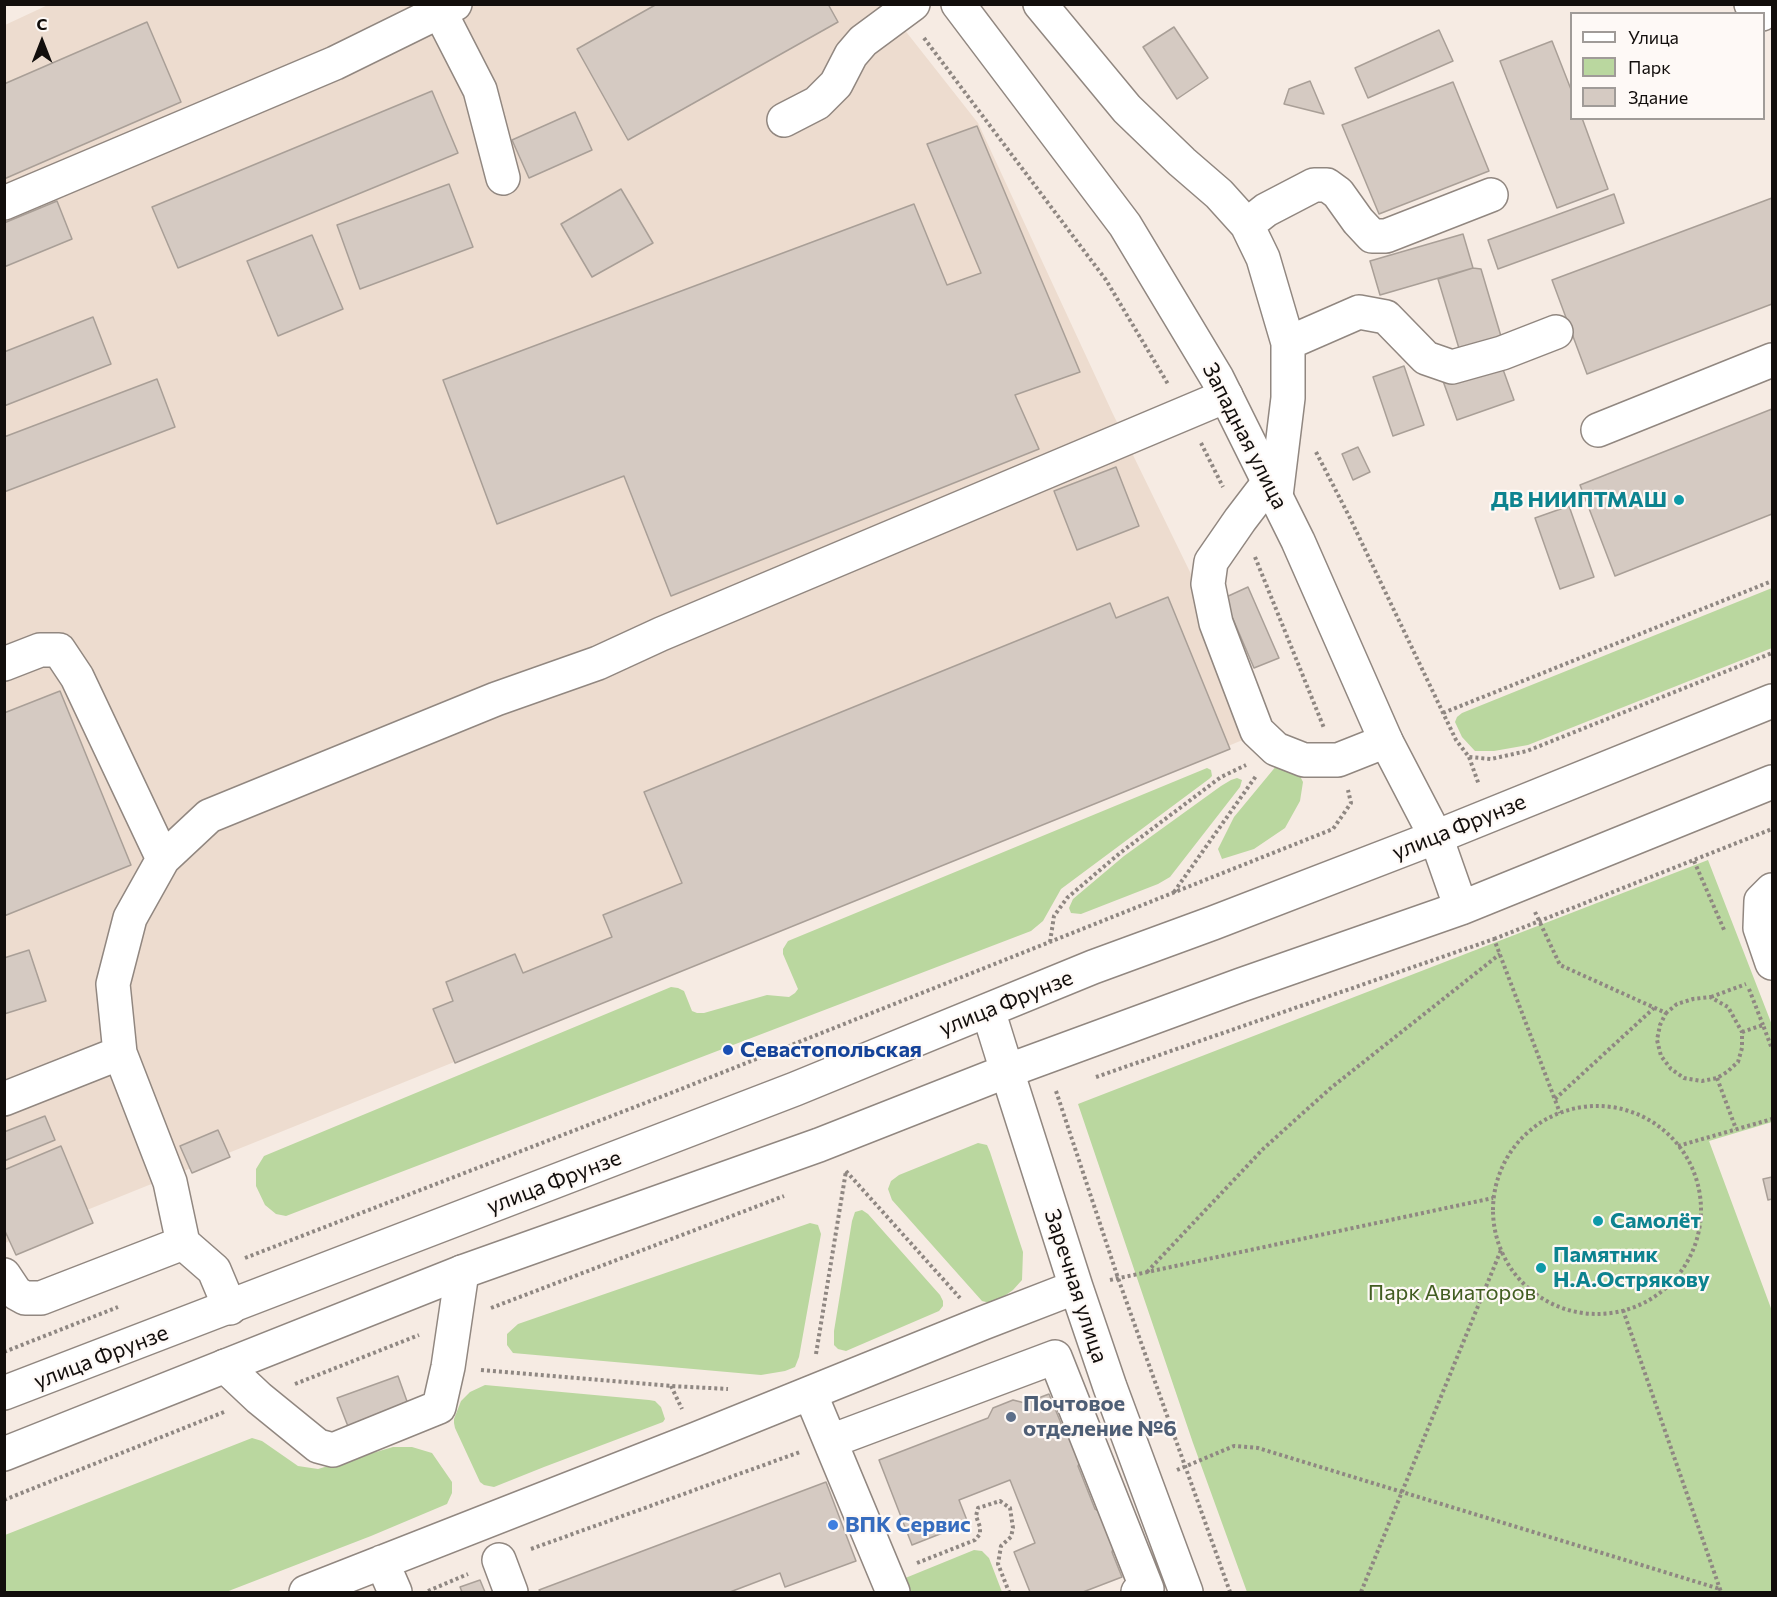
<!DOCTYPE html>
<meta charset="utf-8">
<style>
body{margin:0}
#map{position:relative;width:1777px;height:1597px;overflow:hidden;background:#f6ebe3;font-family:Commissioner,sans-serif}
canvas{display:block}
.frame{position:absolute;inset:0;border:6px solid #120e0c;pointer-events:none}
.legend{position:absolute;left:1570px;top:12px;width:195px;height:108px;box-sizing:border-box;background:#fef9f6;border:2px solid #a09b98;margin:0;padding:8px 10px;list-style:none;font-size:18px;color:#120e0c}
.legend li{display:flex;align-items:center;gap:12px;height:30px}
.legend b{width:30px;border:2px solid #a09b98}
.north{position:absolute;left:12px;top:12px;width:60px;height:60px;-webkit-text-stroke:4px #fef9f6;paint-order:stroke;rotate:0deg;font-size:16px;font-weight:700;line-height:24px;text-align:center;color:#120e0c}
.north::after{content:'';display:block;margin:auto;width:21px;height:27px;background:#120e0c;clip-path:polygon(50% 0,100% 100%,50% 72%,0 100%)}
</style>
<div id="map">
<canvas width="1777" height="1597"></canvas>
<div class="frame"></div>
<ul class="legend">
<li><b style="height:8px;background:#fff"></b>Улица</li>
<li><b style="height:16px;background:#bad79f"></b>Парк</li>
<li><b style="height:16px;background:#d5cac2"></b>Здание</li>
</ul>
<div class="north">С</div>
</div>
<script>
const ctx = document.querySelector('canvas').getContext('2d');
ctx.lineJoin = 'round';
function paint(path, color) { ctx.fillStyle = color; ctx.fill(path, 'evenodd'); }
const toPath = rows => new Path2D(rows.map(r => 'M' + r).join(''));
function strokePath(path, color, width, dash) { ctx.strokeStyle = color; ctx.lineWidth = width; ctx.lineCap = dash ? 'butt' : 'round'; ctx.setLineDash(dash || []); ctx.stroke(path); }
function label(font, color, halo, rows, align = 'center') {
  ctx.font = font + ' Commissioner,sans-serif'; ctx.lineWidth = 4.5; ctx.setLineDash([]); ctx.textBaseline = 'middle'; ctx.strokeStyle = halo; ctx.fillStyle = color; for (const [text, x, y, turn = 0] of rows) {
    ctx.save(); ctx.translate(x, y); ctx.rotate((+turn || 0) * Math.PI / 180); ctx.textAlign = isNaN(turn) ? turn : align; if (halo) ctx.strokeText(text, 0, 0); ctx.fillText(text, 0, 0); ctx.restore();
  }
}
paint(toPath([
 [50,4,885,5,978,123,1112,412,1267,730,685,969,5,1243,5,25]
]), '#eddccf');
paint(toPath([
 [1772,588,1772,648,1528,745,1494,751,1475,751,1462,737,1455,722,1457,717,1462,713],
 [1277,765,1296,768,1303,782,1300,801,1285,828,1254,849,1222,859,1218,849,1234,817],
 [1207,768,1211,770,1212,776,1209,779,1061,889,1043,921,1031,931,286,1216,276,1214,265,1205,256,1186,256,1169,264,1156,671,987,678,988,684,991,692,1011,697,1013,704,1013,767,995,789,997,795,993,798,989,783,954,783,949,788,941],
 [1237,778,1242,780,1240,787,1170,877,1158,884,1081,914,1071,913,1069,908,1073,899,1124,856,1221,786,1231,780],
 [1708,860,1772,1025,1772,1122,1709,1141,1772,1311,1772,1592,1247,1592,1193,1443,1078,1104],
 [978,1143,987,1145,990,1152,1023,1252,1022,1280,1013,1290,1000,1299,990,1303,982,1301,892,1200,888,1189,891,1181,899,1175],
 [862,1210,868,1214,940,1295,943,1301,943,1306,939,1311,846,1351,838,1349,834,1345,834,1331,852,1221,855,1212],
 [810,1223,818,1225,821,1234,799,1357,795,1367,785,1371,761,1375,513,1353,507,1345,507,1334,518,1324],
 [485,1385,649,1400,655,1401,661,1407,665,1419,663,1422,544,1467,494,1487,484,1485,480,1482,455,1428,454,1423,454,1419,461,1401,470,1392],
 [252,1438,262,1441,298,1466,318,1469,393,1447,412,1447,432,1453,452,1482,452,1493,447,1504,371,1536,226,1592,5,1592,5,1535],
 [974,1550,982,1551,989,1558,1002,1592,898,1592,898,1581]
]), '#bad79f');
const building = toPath([
 [657,4,828,4,838,22,628,140,577,49,657,4],
 [147,22,181,102,4,179,4,84,147,22],
 [1174,27,1208,78,1177,99,1143,47,1174,27],
 [1439,30,1453,61,1368,98,1355,68,1439,30],
 [1552,41,1572,92,1572,118,1582,118,1608,189,1557,208,1500,61,1552,41],
 [1310,81,1324,114,1284,104,1289,89,1310,81],
 [1453,82,1489,171,1379,214,1342,125,1453,82],
 [432,91,458,153,178,268,152,207,432,91],
 [575,112,592,150,529,178,512,140,575,112],
 [977,126,1080,372,1015,395,1039,449,671,596,624,476,497,524,443,380,914,204,947,285,981,273,927,144,977,126],
 [449,184,473,247,360,289,337,225,449,184],
 [621,189,653,243,592,277,561,224,621,189],
 [1614,194,1624,223,1498,269,1488,240,1614,194],
 [1772,198,1772,304,1587,374,1552,280,1772,198],
 [57,201,72,239,4,267,4,223,57,201],
 [1463,234,1473,268,1380,295,1370,261,1463,234],
 [312,235,343,309,278,336,247,261,312,235],
 [1473,268,1481,269,1503,343,1461,355,1438,279,1473,268],
 [93,317,111,364,4,406,4,352,93,317],
 [1500,361,1514,400,1457,420,1443,381,1500,361],
 [1404,366,1424,425,1393,436,1373,377,1404,366],
 [157,379,175,427,4,492,4,437,157,379],
 [1772,409,1772,514,1615,576,1580,485,1772,409],
 [1358,447,1370,472,1353,480,1342,454,1358,447],
 [1116,467,1139,526,1077,550,1054,491,1116,467],
 [1569,506,1594,577,1560,589,1535,518,1569,506],
 [1248,587,1279,658,1254,668,1224,598,1248,587],
 [1168,597,1230,749,455,1063,433,1009,453,1001,446,982,515,954,523,973,612,937,603,915,682,883,644,792,1110,603,1116,618,1168,597],
 [60,691,131,865,4,916,4,713,60,691],
 [29,950,46,1001,4,1014,4,958,29,950],
 [45,1116,55,1140,4,1161,4,1132,45,1116],
 [218,1130,230,1157,192,1173,180,1146,218,1130],
 [61,1146,93,1223,16,1255,4,1229,4,1170,61,1146],
 [1772,1177,1772,1199,1768,1200,1763,1179,1772,1177],
 [398,1376,409,1407,349,1429,337,1398,398,1376],
 [1049,1394,1063,1428,1073,1431,1083,1456,1078,1466,1095,1509,1106,1515,1116,1540,1112,1552,1122,1577,1083,1592,1030,1592,1014,1552,1035,1543,1010,1480,959,1500,968,1523,912,1545,879,1460,988,1418,993,1408,1013,1400,1025,1403,1049,1394],
 [826,1482,856,1561,785,1587,780,1573,730,1592,541,1592,539,1590,826,1482],
 [480,1580,485,1592,462,1592,460,1587,480,1580]
]);
paint(building, '#d5cac2');
strokePath(building, '#a99f97', 1.5);
const minor = toPath([
 [1040,4,1127,109,1182,162,1219,194,1247,225,1263,258,1288,343,1288,398,1276,496],
 [1751,4,1762,14],
 [440,12,480,90,503,178],
 [784,120,817,103,836,84,851,55,863,41,913,4],
 [4,203,335,63,455,4],
 [1247,225,1266,210,1314,185,1327,185,1338,193,1358,221,1372,236,1386,236,1491,195],
 [1288,343,1359,312,1386,317,1426,358,1452,367,1502,353,1556,332],
 [1598,430,1772,360],
 [1269,482,1240,520,1211,562,1208,584,1216,623,1257,731,1276,749,1304,760,1338,760,1386,741],
 [4,664,40,650,59,650,77,677,163,859],
 [1772,890,1761,901,1760,928,1772,963],
 [1007,1071,1076,1287,1110,1387,1186,1592],
 [4,1099,120,1053],
 [4,1275,16,1293,25,1298,41,1298,183,1243],
 [230,1308,214,1270,183,1243,170,1182,120,1053,113,984,130,918,163,859,209,816,496,699,598,663,661,634,1226,396],
 [225,1366,259,1398,318,1446,333,1450,439,1407,448,1367,462,1272],
 [810,1393,893,1592],
 [831,1441,1055,1357,1147,1589,1138,1592],
 [499,1560,511,1592],
 [382,1562,395,1592],
 [306,1592,696,1439,983,1323,1076,1287]
]);
const major = toPath([
 [958,4,1125,225,1217,378,1298,541,1386,741,1436,837,1461,908],
 [988,1010,1007,1071],
 [4,1393,795,1089,1093,967,1213,923,1436,837,1772,701],
 [4,1454,462,1272,819,1145,1007,1071,1241,985,1461,908,1772,782]
]);
strokePath(minor, '#918780', 36);
strokePath(major, '#918780', 36);
strokePath(toPath([
 [924,38,1106,280,1168,384],
 [1201,443,1223,487],
 [1316,452,1349,516,1456,740,1469,757,1491,759,1527,751,1772,653],
 [1255,557,1324,728],
 [1443,713,1772,581],
 [1469,757,1479,785],
 [1694,861,1725,932],
 [1174,892,1256,776],
 [1535,912,1560,965,1666,1013,1660,1025,1657,1040,1661,1056,1671,1069,1684,1078,1702,1081,1717,1078,1727,1072,1738,1062,1742,1048,1742,1032,1728,1007,1710,997,1693,999,1677,1004,1666,1013],
 [1494,939,1772,829],
 [1050,942,1054,916,1067,898,1120,853,1221,777,1246,765],
 [1749,989,1763,1025],
 [1711,997,1746,984],
 [1742,1032,1763,1025,1772,1049],
 [1096,1077,1494,939,1560,1113],
 [1717,1078,1736,1129],
 [1056,1091,1118,1278,1230,1592],
 [1555,1099,1654,1008],
 '1493 1210a104 104 0 1 1 208 0a104 104 0 1 1-208 0Z',
 [1678,1146,1772,1119],
 [846,1171,960,1298],
 [245,1258,676,1091,1333,829,1351,803,1348,790],
 [1147,1272,1264,1148,1332,1087,1500,954],
 [1110,1280,1493,1198],
 [491,1308,784,1196],
 [1623,1310,1721,1592],
 [4,1352,118,1307],
 [816,1354,846,1171],
 [481,1370,671,1386,728,1389],
 [295,1384,419,1335],
 [671,1386,682,1409],
 [1177,1470,1234,1446,1258,1448,1720,1589],
 [4,1500,224,1412],
 [531,1549,800,1452],
 [917,1563,975,1540,980,1534,980,1527,976,1516,978,1508,1000,1501,1010,1508,1013,1528,1011,1537,1001,1546,998,1564,1009,1592],
 [428,1591,468,1574],
 [1361,1592,1501,1250]
]), '#8f8782', 4, [3, 3]);
strokePath(minor, '#fff', 33);
strokePath(major, '#fff', 33);
for (const [x, y, r, color] of [
 [1679,500,6,"#0f9aa8"],
 [728,1050,6,"#1a4fb4"],
 [1598,1221,6,"#0f9aa8"],
 [1541,1268,6,"#0f9aa8"],
 [1011,1417,6,"#5c6f8a"],
 [833,1525,6,"#3f7fe0"]
]) { const dot = new Path2D(); dot.arc(x, y, r, 0, 2 * Math.PI); ctx.fillStyle = color; ctx.fill(dot); strokePath(dot, '#fef9f6', 2); }
label('22px', '#120e0c', '#fef9f6', [
 ["Западная улица",1245,436,63],
 ["улица Фрунзе",1459,827,-22],
 ["улица Фрунзе",1006,1003,-22],
 ["улица Фрунзе",554,1182,-21],
 ["Заречная улица",1076,1286,72],
 ["улица Фрунзе",101,1357,-21]
]);
label('bold 22px', '#0d838f', '#fef9f6', [
 ["ДВ НИИПТМАШ",1667,500,"right"],
 ["Самолёт",1610,1221],
 ["Памятник",1553,1255],
 ["Н.А.Острякову",1553,1280]
], 'left');
label('bold 22px', '#164399', '#fef9f6', [
 ["Севастопольская",740,1050]
], 'left');
label('22px', '#425d21', '#fef9f6', [
 ["Парк Авиаторов",1452,1293]
]);
label('bold 22px', '#4e5e75', '#fef9f6', [
 ["Почтовое",1023,1404],
 ["отделение №6",1023,1429]
], 'left');
label('bold 22px', '#366cbe', '#fef9f6', [
 ["ВПК Сервис",845,1525]
], 'left');
</script>
